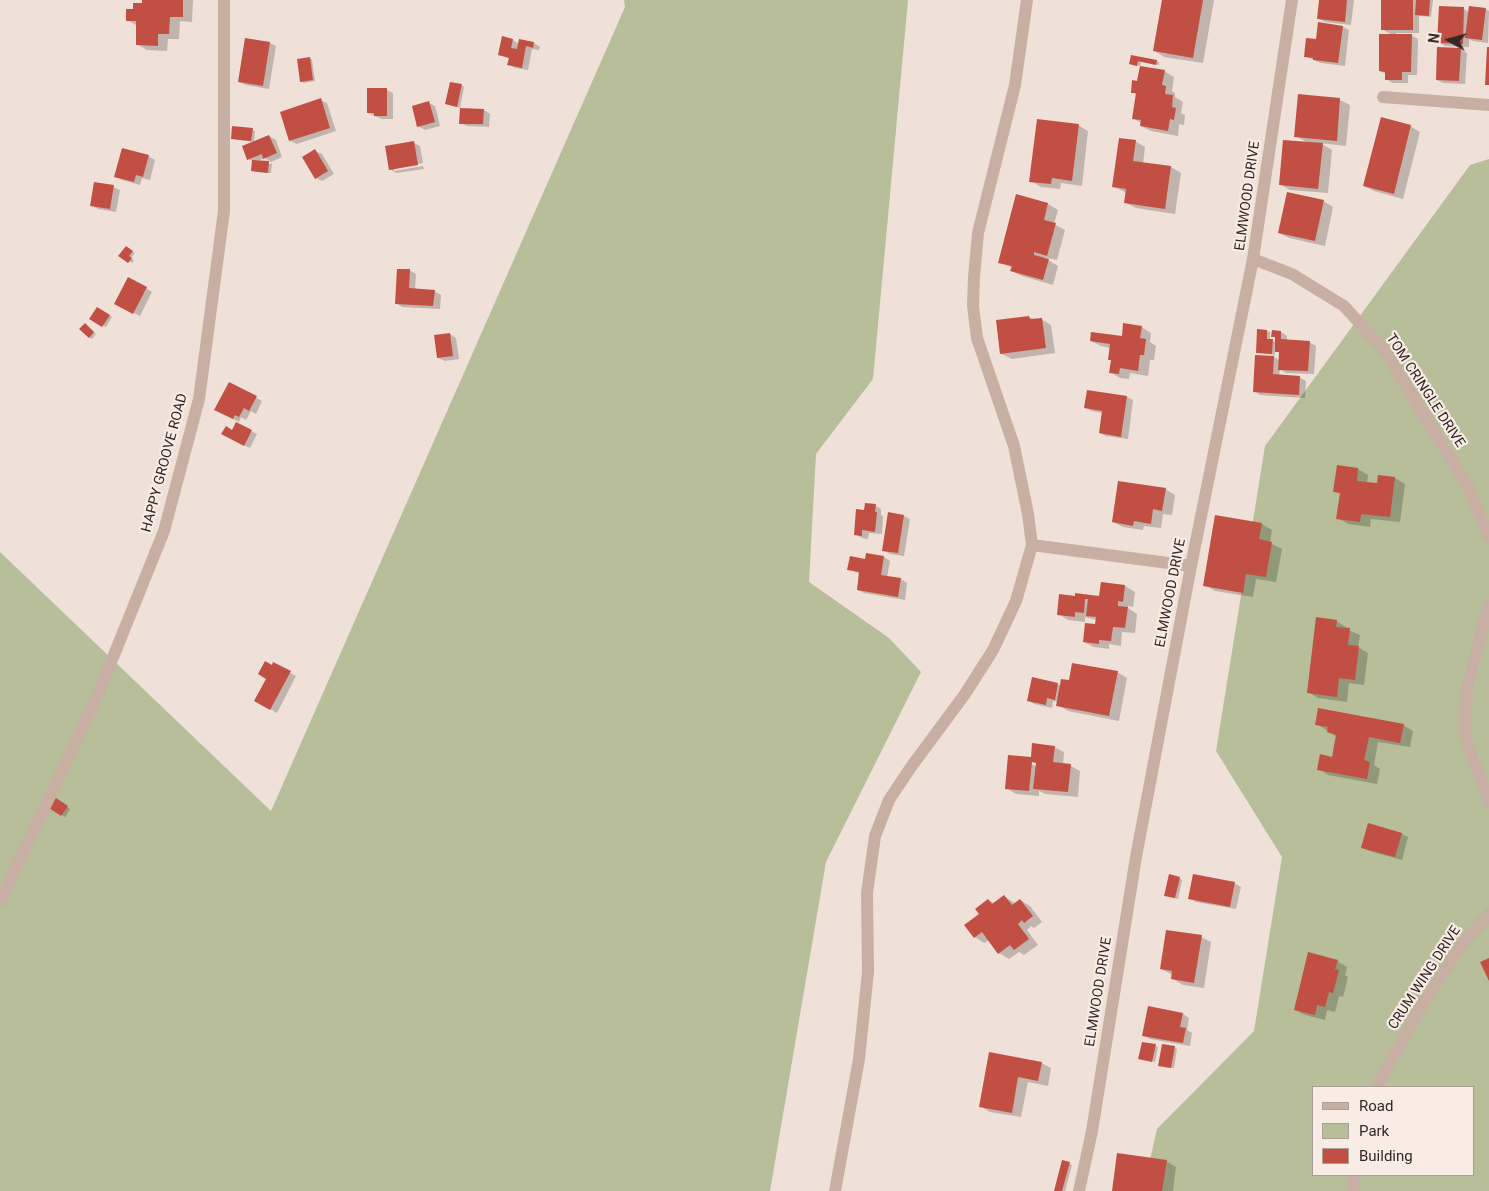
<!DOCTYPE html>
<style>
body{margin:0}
#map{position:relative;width:1489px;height:1191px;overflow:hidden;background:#f0e1d8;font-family:Roboto,sans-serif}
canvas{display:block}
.legend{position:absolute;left:1312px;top:1086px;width:162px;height:90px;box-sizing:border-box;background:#f8ece4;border:1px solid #a99e98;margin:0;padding:6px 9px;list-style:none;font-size:15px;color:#332826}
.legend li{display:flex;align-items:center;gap:10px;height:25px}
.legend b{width:25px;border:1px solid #a99e98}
.north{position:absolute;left:1424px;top:15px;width:50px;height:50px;-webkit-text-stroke:4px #f8ece4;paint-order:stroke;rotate:277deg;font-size:14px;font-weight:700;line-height:20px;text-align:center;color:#332826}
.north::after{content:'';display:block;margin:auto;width:18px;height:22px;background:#332826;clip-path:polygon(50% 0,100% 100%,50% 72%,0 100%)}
</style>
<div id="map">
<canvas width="1489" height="1191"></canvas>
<ul class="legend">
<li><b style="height:6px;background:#c7afa4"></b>Road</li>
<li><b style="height:14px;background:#b7be99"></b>Park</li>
<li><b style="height:14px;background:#c24f43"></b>Building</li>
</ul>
<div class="north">N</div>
</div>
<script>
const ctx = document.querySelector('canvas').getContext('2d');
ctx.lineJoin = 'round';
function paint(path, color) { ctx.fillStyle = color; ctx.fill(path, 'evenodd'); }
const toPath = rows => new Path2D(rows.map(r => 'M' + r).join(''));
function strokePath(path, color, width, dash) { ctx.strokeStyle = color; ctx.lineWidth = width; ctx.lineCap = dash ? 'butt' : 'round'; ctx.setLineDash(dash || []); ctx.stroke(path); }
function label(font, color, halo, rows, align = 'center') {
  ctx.font = font + ' Roboto,sans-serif'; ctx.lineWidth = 4.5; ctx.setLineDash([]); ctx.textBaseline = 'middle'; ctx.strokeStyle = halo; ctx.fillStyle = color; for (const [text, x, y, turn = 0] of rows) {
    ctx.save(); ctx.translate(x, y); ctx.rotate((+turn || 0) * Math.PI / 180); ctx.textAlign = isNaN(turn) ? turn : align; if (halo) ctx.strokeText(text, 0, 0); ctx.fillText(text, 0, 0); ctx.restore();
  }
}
paint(toPath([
 [624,0,908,0,873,379,816,454,809,582,889,638,921,672,826,862,770,1191,0,1191,0,552,271,811,625,7],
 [1489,159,1489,1191,1143,1191,1157,1129,1254,1031,1282,857,1216,751,1265,446,1470,165],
 [1313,1087,1473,1087,1473,1175,1313,1175]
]), '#b7be99');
paint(toPath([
 [143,0,193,0,192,22,180,21,179,39,168,39,167,51,147,50,137,44,138,26,127,20,134,10,143,4],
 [1163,0,1214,0,1203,63,1164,57,1155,51],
 [1321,0,1354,0,1351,25,1325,22,1319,18],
 [1382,0,1433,0,1431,17,1419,16,1419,33,1396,33,1396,35,1411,35,1418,39,1417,75,1408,75,1408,83,1393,83,1386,79,1386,74,1380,71,1392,35,1382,29],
 [1464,9,1469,12,1485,9,1489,11,1488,43,1473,41,1469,39,1469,47,1445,46,1439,42],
 [1343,27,1349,30,1345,66,1321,63,1305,56,1317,40],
 [513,40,519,44,534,43,540,47,539,50,532,49,528,70,515,68,509,64,510,59,500,54],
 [269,43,276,46,269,89,246,85,240,82],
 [1460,49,1467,53,1465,84,1443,83,1437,80],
 [1132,56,1156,61,1159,62,1159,65,1141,62,1140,66,1133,65,1131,64],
 [310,58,312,60,315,81,304,83,301,81],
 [1164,71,1174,77,1172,91,1175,93,1175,97,1183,102,1181,113,1185,115,1184,125,1179,124,1178,136,1151,131,1141,126,1141,123,1133,118,1137,95,1132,92,1138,82],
 [461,85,464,87,460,108,447,104],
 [387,90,393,93,393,119,382,119,368,113],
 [1299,96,1340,100,1350,105,1346,146,1320,143,1332,150,1328,193,1290,190,1280,184,1308,143,1296,136],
 [320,100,327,103,336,131,297,144,290,141],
 [429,103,435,106,440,126,425,130,418,126],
 [484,110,490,114,489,127,467,126,460,123],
 [1078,125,1088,131,1082,186,1061,183,1060,189,1041,187,1031,181],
 [1410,126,1420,132,1403,199,1374,191,1364,186],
 [252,130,255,131,254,142,232,139],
 [269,136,276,140,282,157,271,162,265,158,257,161,272,164,271,173,255,172,252,170,253,161,248,159],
 [1135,141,1145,147,1143,164,1171,167,1181,173,1175,214,1136,208,1126,203,1127,193,1114,187],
 [414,143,420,146,423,163,394,168,394,171,423,166,424,169,396,173,390,169],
 [315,151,322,154,334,174,322,181,316,178],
 [148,156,155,160,150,180,142,178,140,185,122,180,116,176],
 [113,187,120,190,116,212,98,209,92,205],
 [1017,196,1048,204,1058,210,1054,224,1065,230,1057,260,1043,257,1058,266,1053,285,1022,276,1012,271,1012,268,1000,262],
 [1323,201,1333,207,1325,246,1289,238,1279,233],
 [126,247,135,253,131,258,134,260,132,263,120,255],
 [409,270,416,274,415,290,434,291,441,295,440,309,402,307,396,303],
 [146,288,152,292,140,316,122,307],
 [97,308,112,317,106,327,91,318],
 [1029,317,1034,320,1041,319,1051,325,1055,353,1012,359,1002,354],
 [88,326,96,334,92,339,89,337],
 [1141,327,1151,333,1150,342,1156,346,1154,360,1150,360,1148,376,1130,373,1129,379,1120,378,1110,372,1112,360,1111,348,1101,346,1091,341,1123,337],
 [1267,331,1270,332,1270,340,1276,342,1277,338,1273,336,1281,332,1287,336,1287,341,1309,342,1316,346,1314,374,1286,373,1280,369,1279,376,1299,377,1306,381,1305,398,1260,395,1254,391,1274,357,1280,361,1280,353,1275,351,1275,355,1257,352],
 [450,334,456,338,459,359,445,361,438,358],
 [229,383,262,401,256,414,251,411,246,420,241,417,239,422,222,413],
 [1088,391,1127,397,1133,400,1128,439,1106,436,1100,433,1103,413,1092,411,1086,408],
 [233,431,251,431,257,434,250,448,229,438],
 [1358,469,1368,475,1367,483,1378,485,1395,478,1405,484,1400,522,1371,519,1370,527,1348,524,1338,518,1341,494,1335,491],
 [1165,489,1175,495,1172,515,1163,514,1161,528,1144,526,1143,530,1123,527,1113,522],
 [875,505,881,509,881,515,883,516,882,534,869,533,868,539,862,538,855,534,865,512],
 [904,516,910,519,904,556,890,554,883,550],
 [1216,517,1262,524,1272,530,1270,543,1282,549,1276,582,1256,579,1253,597,1215,591,1205,585],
 [884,557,890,561,887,577,901,579,907,583,905,600,864,593,858,590,860,574,849,569,866,560],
 [1125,586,1135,592,1133,607,1128,606,1128,608,1137,614,1135,633,1122,632,1121,646,1109,644,1109,649,1094,647,1084,642,1096,625,1097,620,1085,617,1085,622,1068,620,1058,614,1061,595,1100,597],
 [1336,621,1346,627,1346,629,1360,635,1358,647,1368,653,1364,685,1349,683,1347,702,1318,698,1308,692],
 [274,664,296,676,277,713,256,701],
 [1117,672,1127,678,1119,721,1068,711,1058,705,1058,702,1053,701,1052,708,1034,704,1028,700,1057,684,1061,686,1070,682],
 [1317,724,1403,725,1413,731,1410,747,1378,742,1374,765,1380,769,1377,784,1328,775,1319,769,1333,758,1337,737],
 [1033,745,1054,747,1064,752,1063,765,1071,766,1080,771,1078,797,1045,794,1039,791,1039,796,1016,794,1006,788,1010,756,1032,759],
 [1028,758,1037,764,1037,767,1027,761],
 [56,800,70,809,65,817,51,807],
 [1368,824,1402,834,1408,837,1402,860,1369,851,1362,847],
 [1179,878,1182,880,1178,899,1169,897],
 [1234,883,1241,887,1236,909,1196,902,1190,898],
 [1004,896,1016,904,1020,900,1030,906,1042,922,1034,928,1031,926,1027,930,1038,945,1024,955,1019,952,1009,959,999,953,989,940,984,943,975,937,981,914,988,900,995,904],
 [1201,937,1211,942,1204,988,1183,985,1173,979,1173,975,1161,969],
 [1337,961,1347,967,1345,975,1348,977,1343,997,1339,996,1335,1012,1327,1010,1325,1020,1305,1015,1295,1010],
 [1183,1014,1189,1018,1187,1030,1192,1033,1190,1046,1150,1039,1144,1035],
 [1155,1046,1158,1047,1155,1062,1140,1059],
 [1174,1047,1177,1049,1174,1068,1163,1067],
 [990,1054,1041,1063,1051,1068,1048,1086,1028,1082,1021,1117,990,1112,980,1106],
 [1166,1161,1176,1167,1173,1191,1113,1191],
 [1069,1163,1072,1165,1065,1191,1057,1191]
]), '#0003');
paint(toPath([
 [142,0,183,0,183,17,170,17,169,34,158,34,158,46,136,45,136,21,126,21,126,9,133,9,133,3,142,3],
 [1162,0,1203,0,1193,58,1153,51],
 [1319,0,1347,0,1345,22,1317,19],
 [1381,0,1413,0,1413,30,1381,30],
 [1416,0,1430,0,1429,16,1415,15],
 [1439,6,1464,7,1463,44,1437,43],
 [1469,6,1486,8,1482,40,1465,38],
 [1318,22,1343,26,1338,63,1313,60,1313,58,1304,57,1306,38,1316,39],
 [1379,34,1412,34,1411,72,1402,72,1402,80,1385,80,1385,72,1379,71],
 [502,36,513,39,511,48,517,49,519,39,534,42,533,48,526,46,522,68,507,65,509,58,498,55],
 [245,38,270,42,263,86,238,82],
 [1437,47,1461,48,1459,81,1436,80],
 [1487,47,1489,47,1489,85,1485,85],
 [1131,55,1157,60,1156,65,1138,61,1137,66,1129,64],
 [310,57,313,80,300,82,297,59],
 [1140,66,1165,70,1162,85,1166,86,1165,94,1173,95,1172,107,1176,108,1174,120,1170,119,1168,131,1140,126,1141,120,1132,119,1136,93,1131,93,1132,80,1137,81],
 [450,82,462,84,457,107,445,104],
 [367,88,387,88,387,116,374,116,374,113,367,113],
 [1298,94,1340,98,1337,141,1294,137],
 [321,98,330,128,289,141,280,112],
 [429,101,435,122,417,127,412,106],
 [460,108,484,109,483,124,459,124],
 [1381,117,1411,125,1394,194,1363,186],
 [1037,119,1079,124,1072,181,1052,178,1051,184,1029,182],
 [232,126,253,128,251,141,231,139],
 [269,135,277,153,263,159,262,154,247,160,242,146],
 [1119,138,1136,140,1133,161,1171,166,1165,209,1124,203,1126,189,1112,187],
 [1283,140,1323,143,1318,189,1279,185],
 [414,141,418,165,389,170,385,146],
 [122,148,149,155,143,177,136,175,134,182,114,177],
 [315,149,328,171,315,179,302,157],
 [252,160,269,161,268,173,251,171],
 [94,182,114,185,110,209,90,206],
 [1287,192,1324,200,1315,241,1278,233],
 [1016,194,1048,203,1044,220,1056,223,1047,256,1034,252,1034,255,1049,259,1043,280,1010,271,1012,266,998,263],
 [126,246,133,251,129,256,132,258,128,263,118,256],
 [397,269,410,269,409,288,435,290,433,306,395,304],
 [128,277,147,287,133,314,114,304],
 [97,307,110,315,102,327,89,319],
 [1029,316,1030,319,1042,318,1046,348,1000,354,996,320],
 [85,323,94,332,89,338,79,329],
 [1123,323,1142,326,1140,338,1146,339,1144,355,1140,355,1138,371,1120,368,1119,374,1109,373,1111,360,1108,360,1110,344,1090,341,1091,332,1122,336],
 [1257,329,1267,330,1267,339,1273,339,1272,354,1256,353],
 [1272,330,1281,331,1281,339,1310,341,1308,371,1278,370,1279,352,1275,352,1275,337,1271,337],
 [450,333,453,356,437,358,434,335],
 [1255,355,1274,356,1273,374,1300,376,1299,395,1253,392],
 [229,382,257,396,249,411,244,408,239,417,235,415,233,419,214,410],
 [1087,390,1127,396,1121,437,1099,433,1102,411,1084,408],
 [236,422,252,430,244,446,221,434,226,426,232,430],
 [1337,465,1358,468,1357,481,1377,483,1378,475,1395,477,1390,517,1361,514,1360,522,1336,519,1340,493,1333,492],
 [1118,481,1166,488,1162,511,1153,509,1151,524,1134,521,1133,526,1112,522],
 [865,503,876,504,875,512,877,512,875,532,862,530,862,536,854,535,856,509,864,510],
 [888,512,904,515,898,553,882,551],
 [1215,515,1262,523,1259,539,1272,542,1266,577,1246,574,1243,593,1203,586],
 [866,553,884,556,881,575,901,578,898,597,857,590,859,572,847,570,850,556,865,559],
 [1101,582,1125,585,1123,602,1118,601,1118,606,1128,607,1125,628,1113,627,1111,641,1099,640,1099,644,1083,642,1085,623,1095,624,1096,617,1086,616,1088,599,1085,599,1084,613,1075,612,1075,617,1057,615,1059,594,1075,596,1075,593,1099,596],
 [1316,617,1337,620,1336,627,1350,628,1348,645,1359,646,1355,680,1339,678,1337,697,1307,693],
 [265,661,272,665,273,662,291,671,270,710,254,701,266,679,258,674],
 [1072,663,1118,671,1109,716,1056,706,1061,679,1069,680],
 [1032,677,1058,683,1055,700,1047,698,1046,705,1027,701],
 [1318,708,1404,724,1400,743,1369,737,1364,760,1370,762,1367,779,1317,770,1320,754,1332,757,1336,735,1327,732,1328,727,1315,725],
 [1032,743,1055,746,1053,762,1071,764,1068,792,1033,789,1036,763,1032,762,1029,791,1005,789,1008,755,1031,757],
 [56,798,68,806,61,816,49,808],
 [1368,823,1402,833,1395,857,1361,848],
 [1169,874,1180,877,1175,898,1164,896],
 [1193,874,1235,882,1230,907,1188,899],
 [1004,895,1012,905,1020,899,1033,916,1024,923,1022,920,1018,924,1029,939,1014,950,1010,945,998,954,982,932,974,938,964,925,979,914,975,909,988,899,992,904],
 [1166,930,1202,935,1194,983,1171,979,1172,971,1160,969],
 [1308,952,1338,960,1335,969,1339,970,1333,993,1329,992,1325,1007,1317,1005,1315,1015,1294,1010],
 [1489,958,1489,981,1480,962],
 [1148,1006,1183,1013,1180,1027,1186,1028,1183,1043,1142,1036],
 [1142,1042,1156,1044,1152,1062,1138,1059],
 [1162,1044,1175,1046,1171,1068,1158,1066],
 [989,1052,1042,1062,1038,1081,1018,1077,1012,1113,979,1107],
 [1117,1153,1167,1160,1162,1191,1112,1191],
 [1062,1160,1070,1162,1062,1191,1054,1191]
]), '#c24f43');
strokePath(toPath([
 [1383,97,1489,105],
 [1253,259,1292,274,1344,306,1384,350,1467,485,1489,537],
 [1032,545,1191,566],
 [1489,605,1467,688,1465,738,1489,802],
 [0,901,97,697,164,531,199,399,224,211,224,0],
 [1377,1087,1417,1013,1464,942,1489,914],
 [1353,1175,1354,1191],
 [835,1191,859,1059,868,972,867,893,875,836,889,800,911,767,965,694,993,650,1016,601,1032,545,1028,514,1014,446,977,338,973,306,974,277,978,233,1015,85,1027,0],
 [1079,1191,1092,1131,1136,857,1191,566,1253,259,1292,0]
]), '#c7afa4', 12);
label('14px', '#332826', '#f8ece4', [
 ["ELMWOOD DRIVE",1248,196,-82],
 ["TOM CRINGLE DRIVE",1425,391,57],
 ["HAPPY GROOVE ROAD",165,463,-75],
 ["ELMWOOD DRIVE",1171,593,-79],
 ["CRUM WING DRIVE",1425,978,-57],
 ["ELMWOOD DRIVE",1099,992,-81]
]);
</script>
